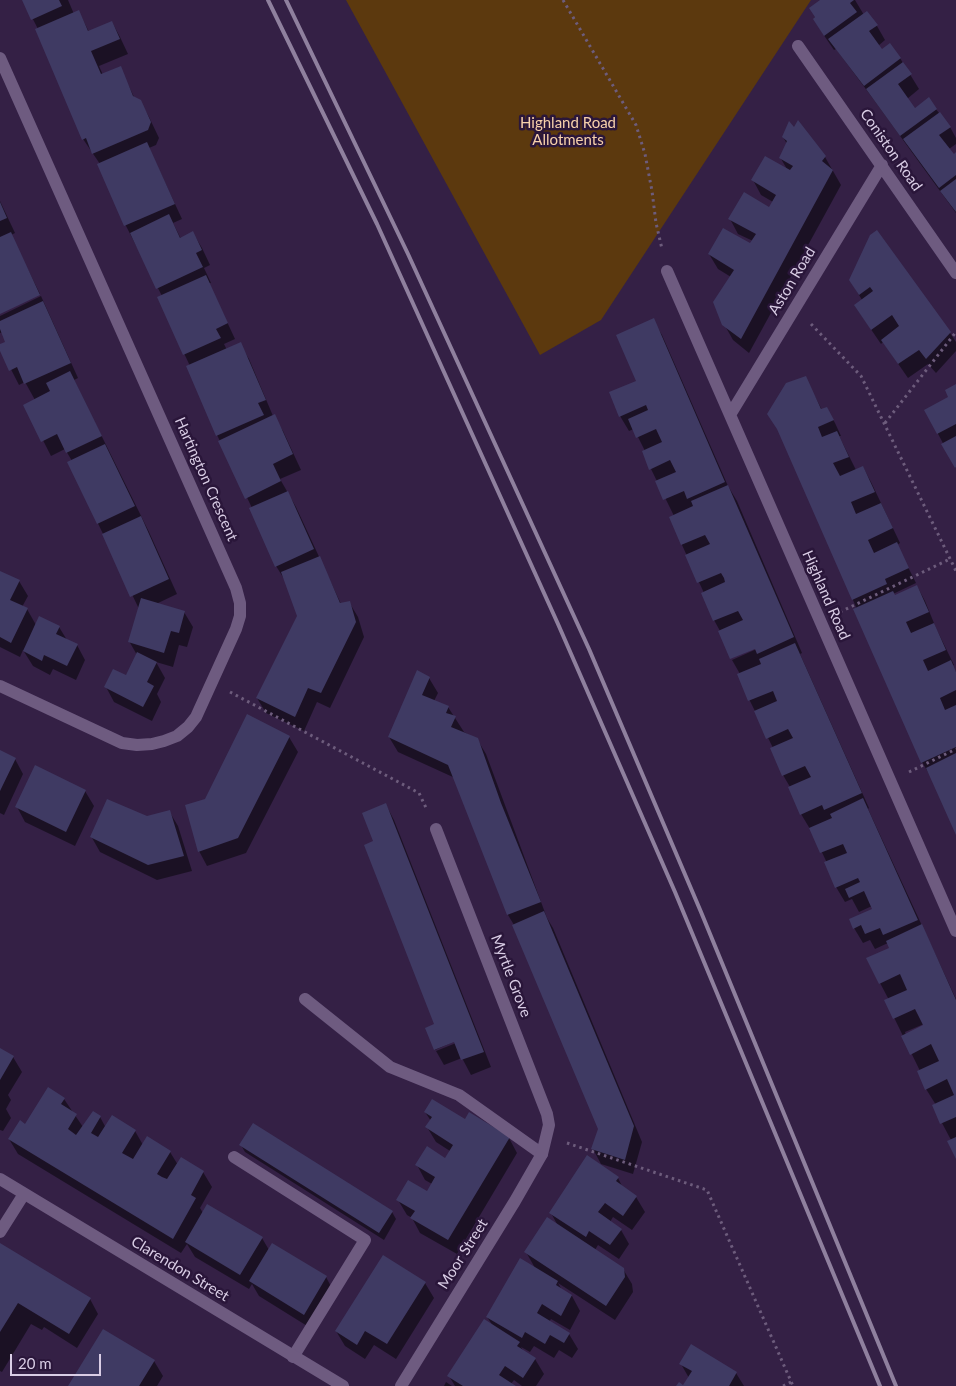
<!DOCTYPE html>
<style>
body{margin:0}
#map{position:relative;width:956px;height:1386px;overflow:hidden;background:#342045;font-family:Lato,sans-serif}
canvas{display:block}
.scale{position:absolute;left:10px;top:1354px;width:91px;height:22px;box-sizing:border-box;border:2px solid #d9cde5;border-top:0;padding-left:6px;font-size:15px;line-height:18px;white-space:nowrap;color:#d9cde5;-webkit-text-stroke:4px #2a163a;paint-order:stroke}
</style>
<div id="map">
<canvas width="956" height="1386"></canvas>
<div class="scale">20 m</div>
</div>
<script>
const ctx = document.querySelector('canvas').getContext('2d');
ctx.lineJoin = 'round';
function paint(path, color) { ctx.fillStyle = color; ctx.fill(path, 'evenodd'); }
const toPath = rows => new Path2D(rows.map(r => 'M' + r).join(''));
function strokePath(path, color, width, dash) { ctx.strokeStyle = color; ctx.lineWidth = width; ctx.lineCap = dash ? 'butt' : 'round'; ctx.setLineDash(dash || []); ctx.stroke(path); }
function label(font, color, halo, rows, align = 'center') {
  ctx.font = font + ' Lato,sans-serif'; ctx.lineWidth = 5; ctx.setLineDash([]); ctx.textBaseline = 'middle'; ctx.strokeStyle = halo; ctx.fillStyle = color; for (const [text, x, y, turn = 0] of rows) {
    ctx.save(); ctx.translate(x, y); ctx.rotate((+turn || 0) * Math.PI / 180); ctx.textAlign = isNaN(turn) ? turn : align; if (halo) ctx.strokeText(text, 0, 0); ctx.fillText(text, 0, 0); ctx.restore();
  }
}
paint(toPath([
 [346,0,811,0,601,320,540,355]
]), '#5c390e');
paint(toPath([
 [23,0,68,0,74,14,79,12,89,32,112,22,120,37,128,54,99,66,103,75,120,68,135,99,140,101,149,117,159,138,156,145,149,148,182,219,173,223,181,239,193,233,202,248,210,265,204,268,211,283,209,283,235,339,224,344,227,350,240,344,249,359,273,416,283,431,301,470,280,479,296,507,341,604,349,602,358,617,364,637,330,708,317,702,304,731,266,713,257,698,299,616,286,582,276,566,252,508,217,435,190,366,158,298,162,296,126,226,98,165,100,164,83,139,38,29],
 [822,0,855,0,864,15,877,26,885,40,878,46,882,51,900,58,919,89,907,99,914,109,928,99,950,127,956,138,956,144,949,149,954,156,956,154,956,213,874,100,836,49,834,50,823,34,814,19],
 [783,137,825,157,841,185,749,353,733,340,724,324,731,277,718,269,709,254,750,245,753,241,738,234,730,219,770,208,773,202,761,195,753,180,788,171,780,157,787,144],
 [0,201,15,233,11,235,40,294,0,313],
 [871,236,950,333,956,342,956,351,936,373,928,364,908,378,883,342,881,344,855,306,862,300,850,280],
 [41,296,78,378,74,380,149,532,177,594,156,604,184,612,193,627,187,647,179,645,173,667,156,662,165,678,157,694,161,702,152,721,114,702,106,687,126,676,137,655,129,641,139,609,69,463,72,461,65,449,51,456,25,405,35,400,25,382,19,385,0,348,0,345,7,342,3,332,0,333,0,316],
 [653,320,662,335,728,486,737,501,802,653,800,654,869,808,868,809,956,999,956,1156,951,1140,933,1106,936,1105,926,1089,920,1071,886,1001,889,1000,880,983,891,948,888,943,875,949,870,940,863,943,854,928,873,910,872,906,859,912,852,899,845,902,836,887,827,863,811,829,810,829,801,814,790,787,783,775,773,748,750,701,739,675,740,674,732,660,761,647,720,631,714,620,704,593,682,545,674,516,651,469,645,451,634,429,629,431,620,416,637,381],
 [924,1024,925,1026,906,1035,905,1032],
 [805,377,822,410,827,408,835,423,841,436,839,436,856,470,863,467,871,482,900,543,897,545,916,583,893,594,894,597,917,586,925,601,936,628,954,665,952,666,956,672,956,833,931,777,922,762,853,600],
 [956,385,956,468,926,411,950,397],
 [0,573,19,581,28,596,22,607,27,609,36,625,59,627,67,640,77,645,85,660,76,680,53,669,50,675,33,666,23,650,20,657,0,647],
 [429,678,438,693,434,701,448,707,464,732,477,739,486,754,547,918,553,928,642,1142,633,1174,601,1164,593,1149,599,1129,514,925,508,915,455,778,398,752,389,737],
 [289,737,298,752,246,853,207,866,199,851,205,800],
 [0,752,15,759,23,774,4,815,0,813],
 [85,791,94,806,75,846,25,822,17,807],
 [386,805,394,820,491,1067,471,1075,462,1058,444,1065,436,1051,461,1041,460,1039,435,1050,426,1028,435,1025,375,842],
 [169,811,178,826,192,871,157,880,100,852,91,836],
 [0,1049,13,1057,22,1072,8,1095,11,1100,6,1109,11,1118,3,1131,0,1130],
 [64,1099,83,1127,100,1117,106,1128,135,1131,143,1145,170,1152,178,1165,203,1172,212,1187,200,1208,203,1213,262,1238,269,1250,326,1277,334,1292,312,1329,259,1296,252,1284,249,1289,195,1257,187,1244,181,1253,18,1154,9,1139,25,1126],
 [425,1112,465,1121,509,1138,517,1153,457,1254,420,1233,412,1218,407,1215,398,1200,427,1192,432,1184,425,1180,417,1165,445,1159,450,1151,436,1142,427,1127,431,1121],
 [241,1145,392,1212,396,1219,384,1240,245,1152],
 [618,1178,623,1188,636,1197,645,1212,632,1230,613,1217,610,1222,621,1230,629,1244,619,1259,598,1245,595,1250,623,1269,632,1284,633,1292,615,1320,558,1283,563,1292,572,1296,580,1311,570,1330,551,1319,549,1322,569,1334,578,1349,572,1358,559,1350,554,1358,534,1346,530,1352,521,1347,524,1352,535,1359,544,1374,536,1386,522,1386,514,1380,511,1384,513,1386,455,1386,449,1376,493,1326,487,1317,535,1268,526,1252,558,1226,551,1213],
 [0,1245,90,1299,98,1314,77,1348,44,1327,42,1330,31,1324,2,1372,0,1371],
 [425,1283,434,1298,396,1359,374,1345,365,1359,345,1346,336,1331],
 [154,1361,163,1376,157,1386,70,1386],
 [681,1364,736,1373,744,1386,684,1386,689,1378],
 [446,1382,452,1386,444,1386]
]), '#0007');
paint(toPath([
 [22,0,59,0,62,6,31,20],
 [820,0,854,0,850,3,857,12,824,36,813,19,815,17,809,8],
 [79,10,88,31,112,21,120,39,91,51,101,74,121,66,133,96,141,100,151,122,148,130,92,154,86,138,82,140,35,29],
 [867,11,878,25,869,31,882,49,890,43,901,58,864,86,828,39],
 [903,62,912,74,898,84,915,108,929,97,937,109,900,136,866,89],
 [940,112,951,127,939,135,954,154,956,152,956,175,939,188,903,139],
 [798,120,826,156,822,161,833,170,741,339,722,325,713,302,734,270,708,254,723,228,750,243,756,234,728,219,744,192,769,207,776,195,751,180,765,156,790,170,793,166,779,158,787,141,782,137,789,121,794,127],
 [147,142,175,204,124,226,97,164],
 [956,179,956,212,940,191],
 [0,202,7,218,0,221],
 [169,214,180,238,193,231,202,250,196,253,203,267,156,289,130,233],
 [877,230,951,332,926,359,919,350,898,364,881,340,899,326,892,315,871,330,854,305,873,291,870,287,859,295,849,280,870,235],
 [11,232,40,295,0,314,0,237],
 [206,275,228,323,216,329,221,338,183,355,157,297],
 [43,301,71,363,24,384,17,367,9,371,0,351,0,344,5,342,0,329,0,321],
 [654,318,725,482,687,499,684,491,663,500,655,481,676,472,670,460,649,470,642,451,662,442,656,429,636,438,628,419,648,410,646,405,619,417,609,392,636,381,616,335],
 [241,342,266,400,258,403,264,415,216,436,186,366],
 [70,371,102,436,66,453,57,434,41,442,23,405,50,391,46,383],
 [806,376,821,409,827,407,834,420,818,427,822,437,837,431,849,457,833,463,840,476,863,466,875,492,851,502,856,514,881,503,893,528,868,540,874,553,897,542,909,568,885,579,887,584,852,600,777,429,767,414,786,383],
 [956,384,956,424,937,434,924,410,948,397,945,390],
 [275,414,293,454,273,464,281,481,245,499,218,441],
 [956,436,956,467,955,468,941,444],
 [105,444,135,506,97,524,67,462],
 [728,485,794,637,757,654,755,649,730,659,718,631,743,620,738,611,713,621,701,593,725,582,724,578,721,573,697,583,685,555,710,544,705,535,681,545,669,517,693,506,691,501],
 [288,491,314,549,275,567,249,508],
 [141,516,169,579,130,597,102,534],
 [320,556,340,603,350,601,356,622,321,693,308,688,295,717,256,698,297,616,281,572],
 [0,571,20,580,10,600,28,608,11,643,0,637],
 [917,585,929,612,906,622,911,633,934,623,946,650,923,660,928,671,951,660,956,672,956,690,940,698,945,710,956,705,956,747,921,763,853,609,893,591,895,595],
 [141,598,185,611,179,633,171,631,164,653,128,642],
 [39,616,60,626,56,634,78,644,67,666,44,655,42,661,23,651],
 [795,643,862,793,824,810,822,805,800,815,788,787,811,777,805,766,782,776,770,748,793,738,788,729,766,739,754,711,777,701,773,691,748,701,737,674,761,664,759,659],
 [137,652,157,662,147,682,154,686,143,707,104,687,113,669,126,675],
 [417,670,430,677,422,695,449,706,446,713,456,716,451,727,478,738,501,803,541,902,507,915,448,765,388,737],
 [247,714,290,736,238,838,198,852,185,805,205,799],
 [0,750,16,758,0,791],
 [956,753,956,835,926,768],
 [35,765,86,790,66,832,15,807],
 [863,798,918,920,883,935,880,928,865,934,861,925,853,929,849,919,872,909,864,891,849,898,845,889,860,882,858,878,835,888,824,862,847,853,843,844,820,853,809,828,832,818,830,814],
 [107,799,147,816,170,810,184,856,148,865,90,837],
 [386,803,484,1052,461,1060,454,1042,434,1050,425,1028,434,1024,364,845,373,841,362,813],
 [544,911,634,1126,625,1160,591,1149,598,1129,512,925],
 [922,924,956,1000,956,1117,940,1124,932,1105,954,1095,947,1079,925,1090,917,1071,939,1061,931,1044,910,1055,901,1036,923,1025,915,1009,893,1019,884,1000,907,990,900,974,879,984,866,958,889,948,886,941],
 [0,1048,14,1056,0,1080],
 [48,1087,65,1098,61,1104,77,1114,68,1129,76,1135,93,1111,101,1116,91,1133,98,1137,112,1115,136,1130,122,1153,133,1159,147,1136,171,1151,157,1174,162,1177,167,1179,181,1157,204,1171,191,1195,196,1198,173,1239,8,1139,20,1120,25,1124],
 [432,1099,465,1119,469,1112,510,1137,448,1240,410,1218,415,1211,396,1200,408,1180,427,1191,435,1177,415,1165,427,1146,445,1158,453,1145,425,1127,432,1117,424,1112],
 [253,1123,393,1211,379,1233,239,1145],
 [956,1137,956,1159,947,1141],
 [587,1155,619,1177,616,1181,637,1196,623,1216,605,1203,598,1212,622,1229,610,1245,589,1231,586,1237,549,1213],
 [207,1204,263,1237,240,1275,185,1242],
 [547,1217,624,1268,625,1277,606,1306,524,1252],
 [0,1243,91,1298,69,1334,18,1303,0,1332],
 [272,1243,327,1276,304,1315,249,1281],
 [383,1255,426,1282,387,1344,365,1331,357,1345,335,1331],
 [520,1258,558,1281,556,1285,572,1295,561,1316,542,1304,537,1313,570,1333,564,1343,550,1335,545,1344,525,1332,522,1338,486,1317],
 [484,1319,520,1342,517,1346,536,1358,523,1378,505,1366,499,1375,516,1386,463,1386,447,1376],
 [103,1329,155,1360,139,1386,68,1386],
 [691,1344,737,1372,729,1386,676,1386,679,1382,683,1385,692,1371,679,1364]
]), '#3f3a63');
strokePath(toPath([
 [563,0,636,125,645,154,652,191,656,223,662,249],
 [811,324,861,376,956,571],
 [885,423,956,332],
 [840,612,950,559],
 [230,692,419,793,427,810],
 [909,772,956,749],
 [567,1143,707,1190,793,1386],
 [783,1386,791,1382]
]), '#6d5c7c', 3, [2.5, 4]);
strokePath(toPath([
 [305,999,390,1067,459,1095,542,1154],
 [234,1157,365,1240,293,1357],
 [0,1232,24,1194]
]), '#6e5b80', 12);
strokePath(toPath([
 [798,46,956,273],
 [0,58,236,588,240,603,240,616,236,629,196,717,188,727,177,736,164,741,152,744,137,745,122,743,0,686],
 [667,271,956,931],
 [730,415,882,165],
 [0,1179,343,1386],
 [401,1386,515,1201,542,1154,549,1125,547,1114,436,829]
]), '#6e5b80', 12);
strokePath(toPath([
 [268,0,377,224,558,624,675,892,880,1386],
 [286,0,408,254,589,649,701,912,896,1386]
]), '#8f809e', 4);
label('15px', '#f7d1ab', '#2a163a', [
 ["Highland Road",568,123],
 ["Allotments",568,140]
]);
label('15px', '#d9cde5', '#2a163a', [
 ["Coniston Road",891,150,55],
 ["Aston Road",792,281,-59],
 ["Hartington Crescent",206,479,66],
 ["Highland Road",826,595,66],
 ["Myrtle Grove",511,976,69],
 ["Moor Street",463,1254,-58],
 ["Clarendon Street",180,1269,31]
]);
</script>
